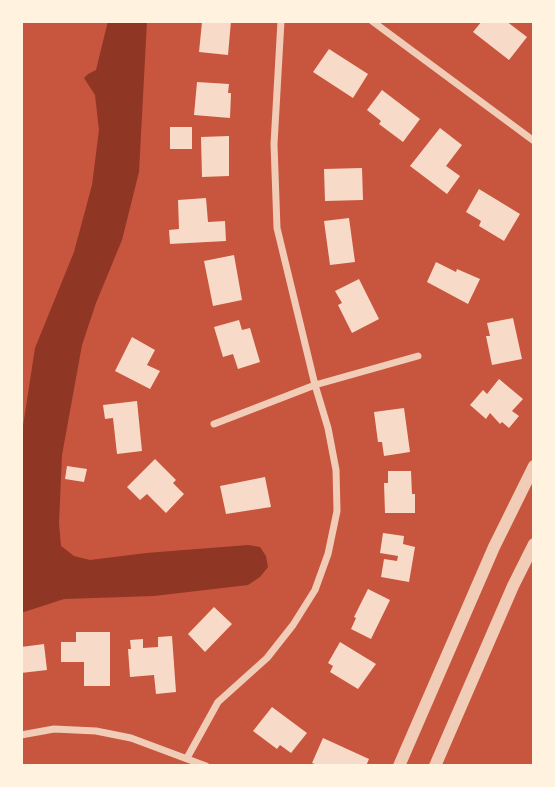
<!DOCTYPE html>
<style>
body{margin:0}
#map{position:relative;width:555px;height:787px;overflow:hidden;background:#c8553d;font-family:Mulish,sans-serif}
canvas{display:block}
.frame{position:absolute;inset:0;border:23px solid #fff3e0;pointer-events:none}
</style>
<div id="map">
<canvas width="555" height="787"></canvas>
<div class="frame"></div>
</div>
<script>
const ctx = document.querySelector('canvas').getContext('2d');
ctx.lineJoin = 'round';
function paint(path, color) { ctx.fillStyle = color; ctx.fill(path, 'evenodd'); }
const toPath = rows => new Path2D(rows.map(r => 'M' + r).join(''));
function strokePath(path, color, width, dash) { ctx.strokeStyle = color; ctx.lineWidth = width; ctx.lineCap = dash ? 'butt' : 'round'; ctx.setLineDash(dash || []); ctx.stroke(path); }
paint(toPath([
 [108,21,147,21,139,172,122,240,96,303,82,345,62,455,59,523,61,546,74,556,90,560,146,553,248,545,260,547,266,556,268,567,260,577,248,585,154,596,64,599,21,613,21,439,35,348,74,252,92,185,99,130,95,95,84,78,88,74,96,70]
]), '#8f3625');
paint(toPath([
 [205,21,231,21,228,55,199,52,202,22],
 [482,21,506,21,527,37,509,60,473,32],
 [329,49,368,74,353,98,313,72],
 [197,82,229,84,228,93,231,93,230,118,194,115],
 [382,90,420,119,403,142,379,124,381,121,367,110],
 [170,127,192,127,192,149,170,149],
 [440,128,462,145,446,166,460,176,447,194,410,166],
 [229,136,229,176,202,177,201,137],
 [362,168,363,200,325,201,324,169],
 [479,189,520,214,504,241,479,226,481,221,466,212],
 [206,198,208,222,225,221,226,241,170,244,169,230,179,229,178,200],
 [349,218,355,262,330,265,324,221],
 [234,255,242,300,213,306,204,261],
 [436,262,456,272,457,269,480,279,468,304,427,282],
 [359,279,379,319,352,333,338,305,342,303,335,291],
 [513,318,522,359,492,365,486,336,490,336,487,323],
 [239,320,242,330,250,328,260,362,238,369,233,354,223,357,214,327],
 [132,337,155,350,147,365,160,371,150,389,115,371],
 [499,379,523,399,512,411,519,416,509,428,502,422,500,424,490,413,486,419,470,405,483,390,487,394],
 [137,401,142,451,117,454,113,418,105,419,103,405],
 [404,408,410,452,384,456,382,442,378,442,374,412],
 [155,459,176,480,173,483,184,494,166,513,147,494,140,500,127,487],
 [67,466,87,469,84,482,65,479],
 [388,471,411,471,412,494,415,494,415,513,385,513,384,483,388,483],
 [265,477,271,507,226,514,220,486],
 [383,533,404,536,403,544,415,547,409,582,381,577,384,559,397,561,398,556,380,553],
 [368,589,390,600,371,639,351,629,356,618,354,617],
 [214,607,232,624,205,652,188,634],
 [76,632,110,632,110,686,84,686,84,662,61,662,61,642,76,642],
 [172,636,176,692,156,694,154,675,130,677,128,649,131,649,130,640,143,639,143,648,158,647,158,637],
 [340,642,376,664,358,689,330,672,333,666,328,663],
 [44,644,47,670,21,673,21,647],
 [272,707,307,733,291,753,280,745,277,749,253,731],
 [323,738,369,759,366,766,320,766,312,763]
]), '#f7dbc8');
strokePath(toPath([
 [372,21,534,141],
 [214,424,315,385,418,356],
 [21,735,54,729,96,731,131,738,206,766],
 [187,758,218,702,267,658,293,625,315,590,328,554,337,511,336,470,328,428,315,385,277,228,274,144,281,21]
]), '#f1ccb7', 7);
strokePath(toPath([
 [399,766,494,547,534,466],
 [435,766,513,586,534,544]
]), '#f1ccb7', 12);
</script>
